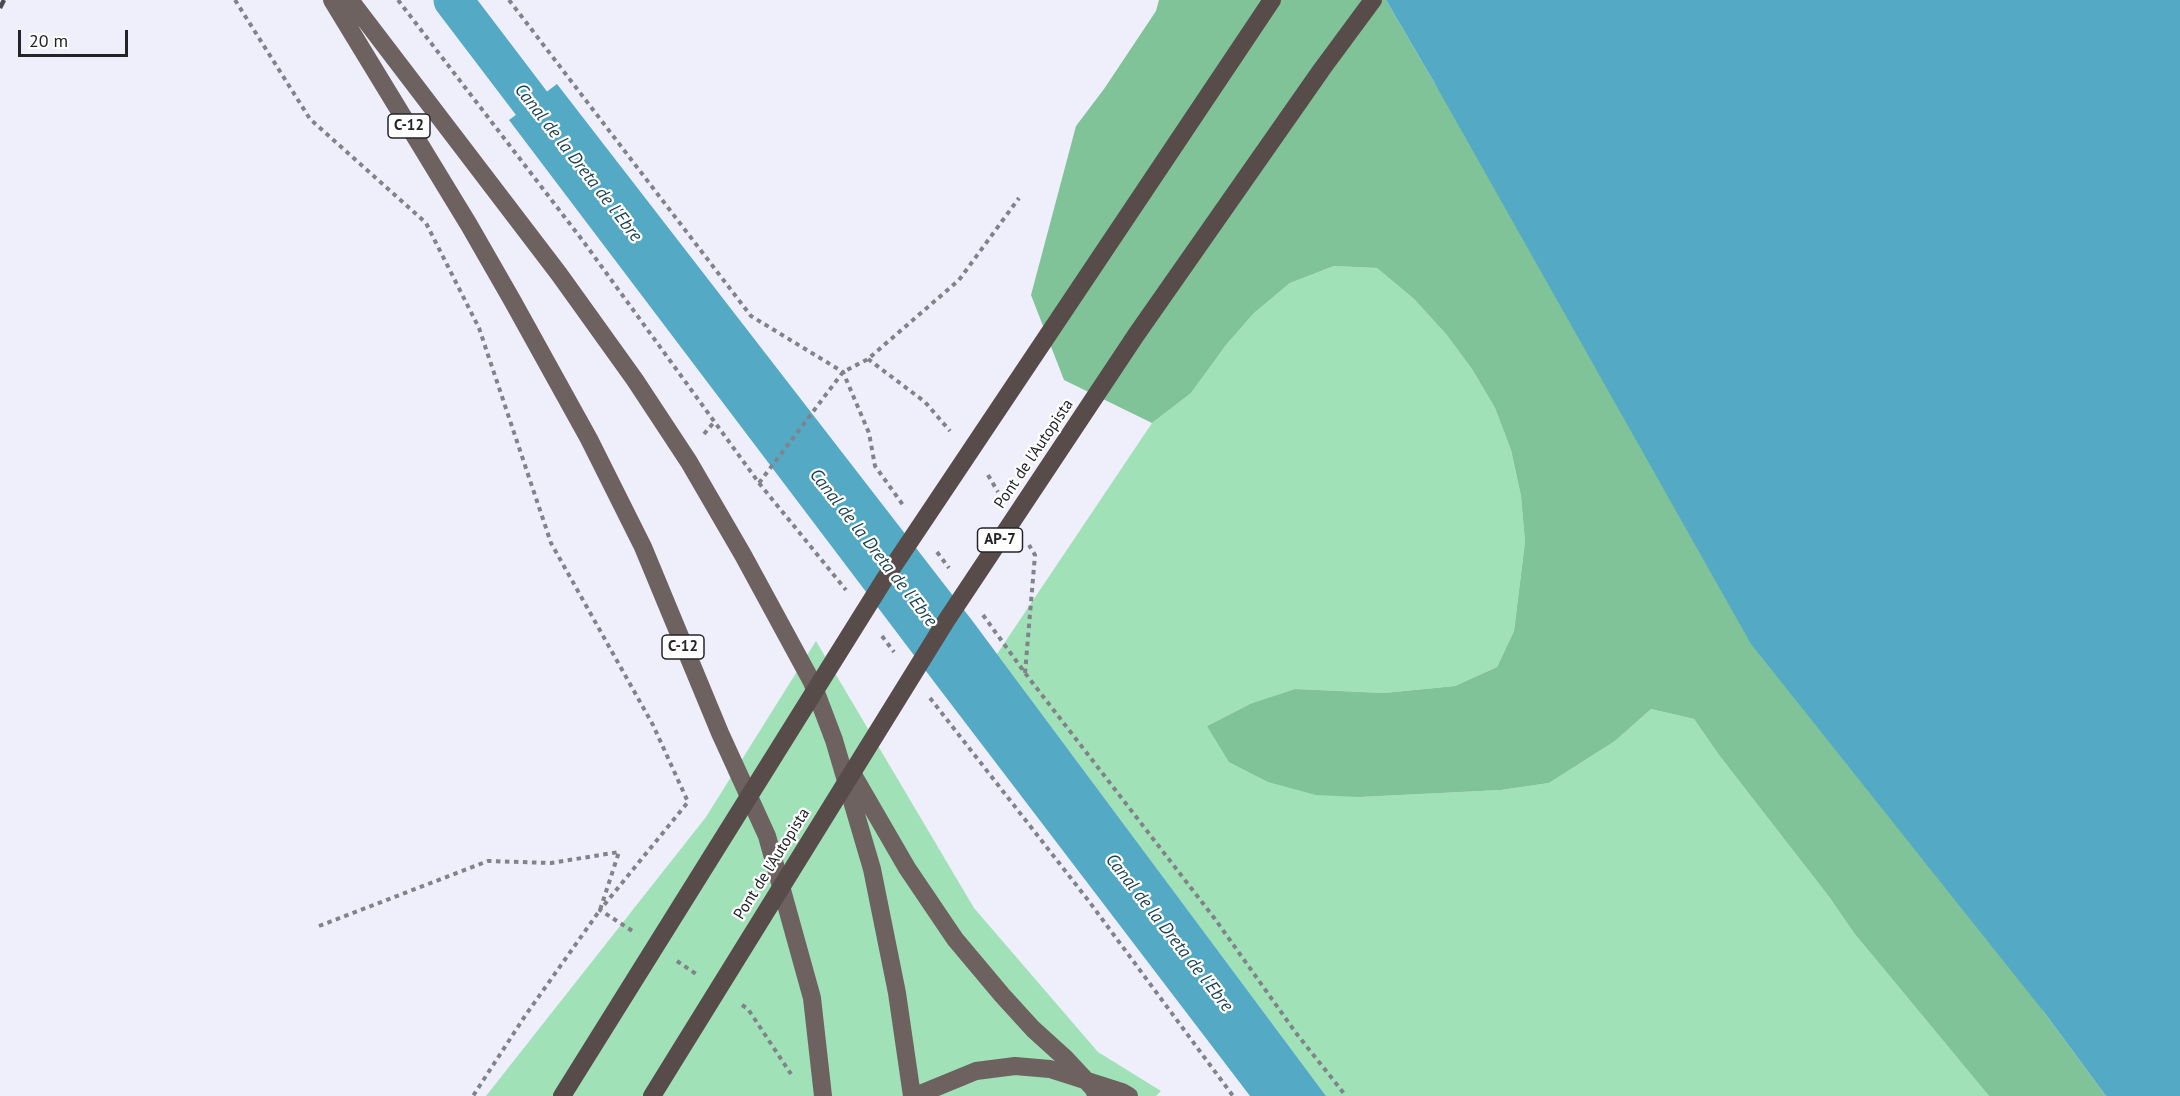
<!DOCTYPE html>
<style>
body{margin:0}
#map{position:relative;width:2180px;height:1096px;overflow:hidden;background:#efeffb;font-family:"PT Sans",sans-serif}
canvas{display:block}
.scale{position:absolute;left:18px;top:30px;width:110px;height:27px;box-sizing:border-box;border:3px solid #232428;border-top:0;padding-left:8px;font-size:18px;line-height:21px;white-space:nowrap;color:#232428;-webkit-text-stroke:4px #fefefe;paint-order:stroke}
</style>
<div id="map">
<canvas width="2180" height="1096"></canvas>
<div class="scale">20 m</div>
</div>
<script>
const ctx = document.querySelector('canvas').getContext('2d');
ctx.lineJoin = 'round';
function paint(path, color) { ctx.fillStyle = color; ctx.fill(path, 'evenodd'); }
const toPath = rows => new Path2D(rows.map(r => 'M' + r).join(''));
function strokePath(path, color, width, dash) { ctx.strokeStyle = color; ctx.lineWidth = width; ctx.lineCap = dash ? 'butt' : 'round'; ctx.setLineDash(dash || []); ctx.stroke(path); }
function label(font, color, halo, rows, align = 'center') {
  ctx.font = font + ' "PT Sans",sans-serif'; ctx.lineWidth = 4.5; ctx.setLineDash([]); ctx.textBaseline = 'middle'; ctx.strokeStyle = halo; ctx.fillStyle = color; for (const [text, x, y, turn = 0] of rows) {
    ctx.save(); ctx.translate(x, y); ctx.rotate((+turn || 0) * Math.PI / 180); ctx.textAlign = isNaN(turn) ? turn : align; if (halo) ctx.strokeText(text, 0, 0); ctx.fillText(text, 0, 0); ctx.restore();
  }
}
paint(toPath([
 [1334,266,1377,268,1414,299,1446,334,1472,369,1495,408,1511,450,1521,496,1525,542,1514,631,1497,667,1455,686,1384,693,1295,689,1252,703,1207,726,1360,797,1501,790,1549,783,1615,741,1651,709,1694,719,1719,755,1830,898,1854,933,1989,1096,1326,1096,997,654,1152,423,1191,393,1226,345,1254,313,1290,283],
 [816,641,974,908,1098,1052,1161,1091,1156,1096,486,1096,706,817]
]), '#a1e1b7');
paint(toPath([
 [1159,0,1386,0,1434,82,2044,1012,2106,1096,1989,1096,1854,933,1830,898,1719,755,1694,719,1651,709,1615,741,1549,783,1501,790,1360,797,1316,795,1268,782,1229,762,1207,726,1252,703,1295,689,1384,693,1455,686,1497,667,1514,631,1525,542,1521,496,1511,450,1495,408,1472,369,1446,334,1414,299,1377,268,1334,266,1290,283,1254,313,1226,345,1191,393,1152,423,1064,380,1031,295,1076,126,1104,89,1156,11]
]), '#80c398');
paint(toPath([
 [1386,0,2180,0,2180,1096,2106,1096,2044,1012,1751,644,1434,82],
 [557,84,971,619,1326,1096,1250,1096,935,683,509,120]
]), '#54aac5');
strokePath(toPath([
 [453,0,564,146]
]), '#54aac5', 39);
strokePath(toPath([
 [235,0,310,119,426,223,479,328,551,543,653,725,688,802,600,910,634,932],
 [398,0,583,241,759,483,846,590],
 [509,0,751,316,843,372,869,433,875,466,903,505],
 [868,359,925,402,950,431],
 [704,434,715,421],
 [988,475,998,492],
 [759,483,843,372,868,359,959,280,1019,198],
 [937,552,949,568],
 [983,615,1025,673,1215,919,1296,1033,1346,1096],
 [882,636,894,652],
 [1025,673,1035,555,1029,545],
 [930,698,1088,900,1233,1096],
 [319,926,488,861,551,863,619,852,600,910,525,1016,473,1096],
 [677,961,696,974],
 [742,1005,748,1009,791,1074]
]), '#81828a', 4, [4.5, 4.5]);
strokePath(toPath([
 [332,0,469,225,512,300,589,439,643,547,720,733,767,836,812,998,823,1096],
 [350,0,559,274,635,380,689,462,743,555,812,682,834,740,872,869,897,993,912,1096],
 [852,773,907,868,955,939,1002,995,1033,1029,1065,1058,1093,1088,1097,1096],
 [915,1096,976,1071,1015,1066,1050,1069,1122,1092,1129,1096]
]), '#6d6260', 18);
strokePath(toPath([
 [0,8,4,0]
]), '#4b4c51', 4.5, [12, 6]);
strokePath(toPath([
 [562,1096,884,580,1272,0],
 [652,1096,946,621,1136,335,1322,69,1373,0]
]), '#574c4a', 18);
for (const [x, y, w] of [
 [409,126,42],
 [1000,540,45],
 [683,647,42]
]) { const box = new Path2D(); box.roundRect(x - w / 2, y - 12, w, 24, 4.5); ctx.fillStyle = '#fefefe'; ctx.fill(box); strokePath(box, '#232428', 1.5); }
label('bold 15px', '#232428', null, [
 ["C-12",409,126],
 ["AP-7",1000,540],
 ["C-12",683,647]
]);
label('16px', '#232428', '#fefefe', [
 ["Pont de l'Autopista",1034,454,-56],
 ["Pont de l'Autopista",772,864,-58]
]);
label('italic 18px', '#1c4350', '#fefefe', [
 ["Canal de la Dreta de l'Ebre",578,163,52],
 ["Canal de la Dreta de l'Ebre",873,548,52],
 ["Canal de la Dreta de l'Ebre",1169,933,52]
]);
</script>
